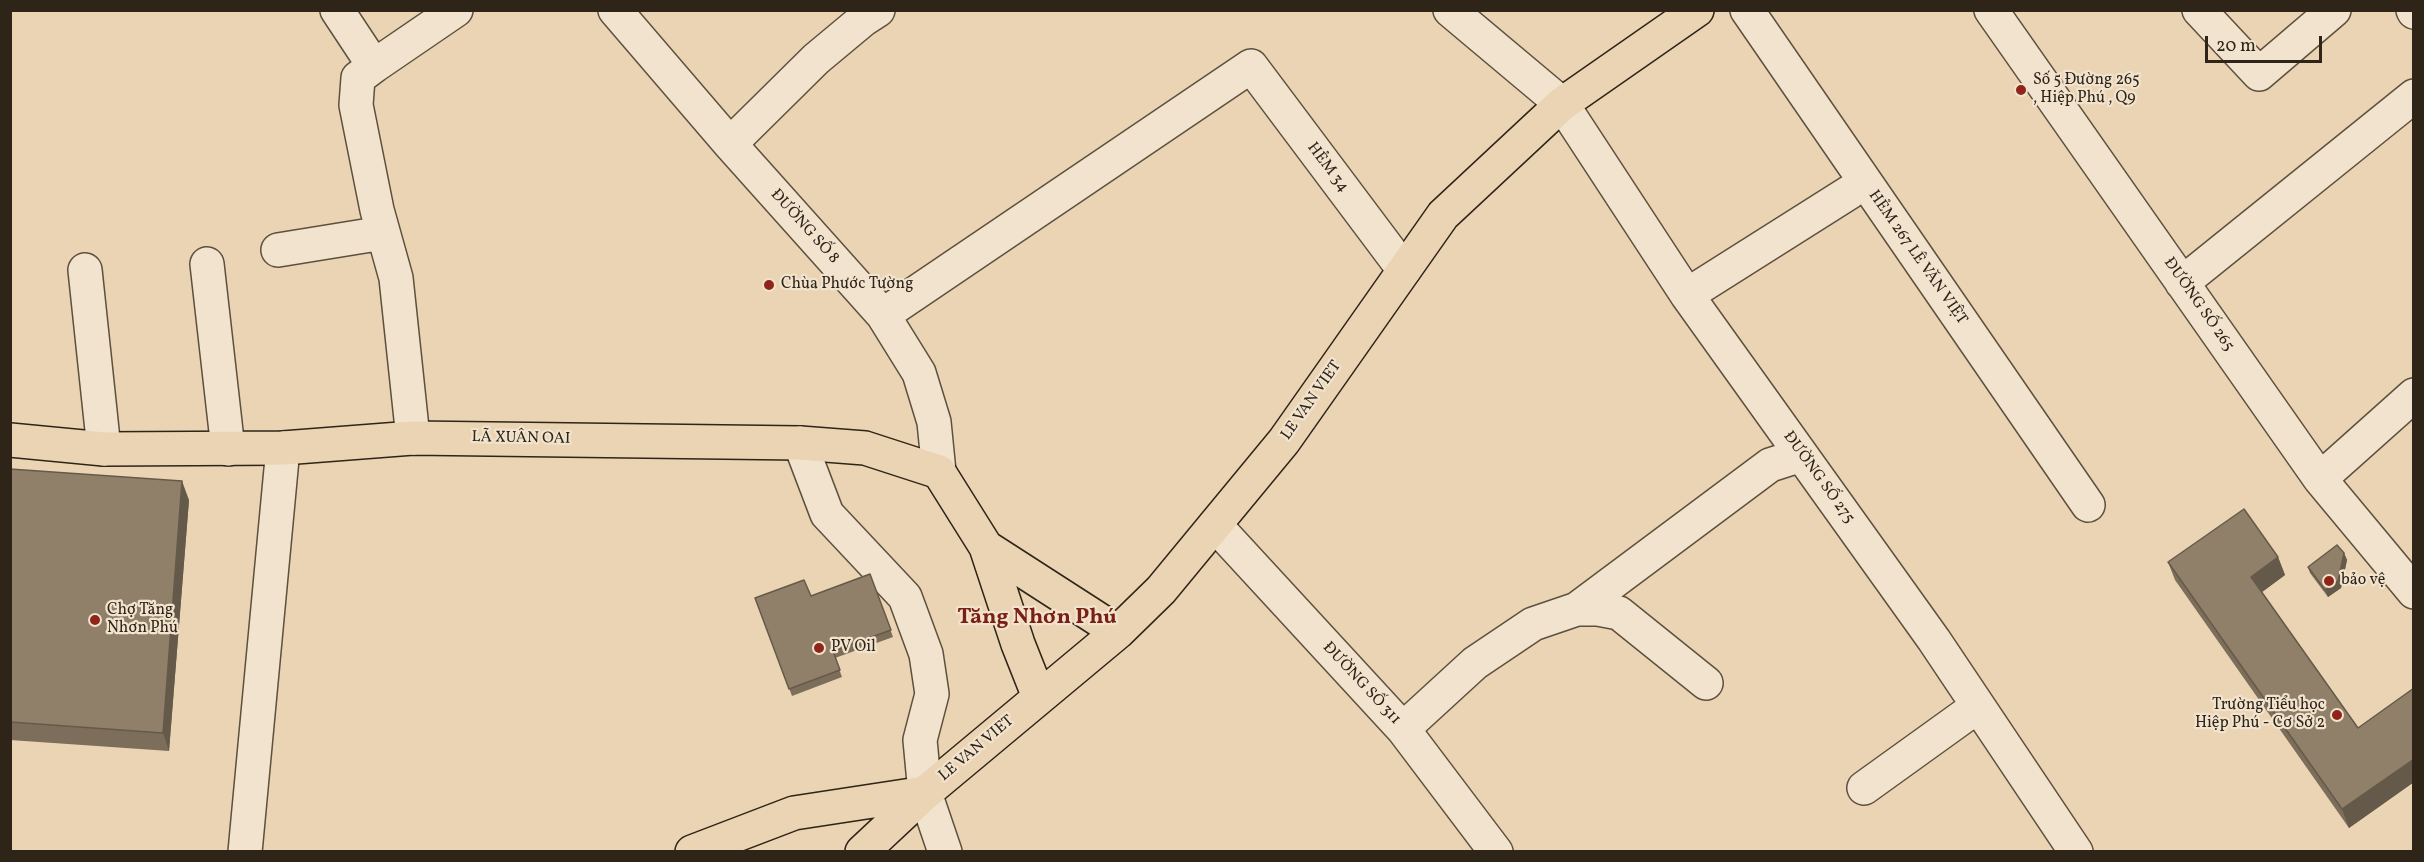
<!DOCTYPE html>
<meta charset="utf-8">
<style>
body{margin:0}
#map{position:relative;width:2424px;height:862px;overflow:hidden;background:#ead4b3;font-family:Vollkorn,serif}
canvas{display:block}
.frame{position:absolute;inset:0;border:12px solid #2e2418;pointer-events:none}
.scale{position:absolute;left:2205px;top:36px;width:117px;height:27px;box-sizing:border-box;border:3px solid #2e2418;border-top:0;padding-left:8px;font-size:18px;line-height:21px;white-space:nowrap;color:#2e2418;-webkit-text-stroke:4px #f1e3ce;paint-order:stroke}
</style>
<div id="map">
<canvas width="2424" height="862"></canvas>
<div class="frame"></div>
<div class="scale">20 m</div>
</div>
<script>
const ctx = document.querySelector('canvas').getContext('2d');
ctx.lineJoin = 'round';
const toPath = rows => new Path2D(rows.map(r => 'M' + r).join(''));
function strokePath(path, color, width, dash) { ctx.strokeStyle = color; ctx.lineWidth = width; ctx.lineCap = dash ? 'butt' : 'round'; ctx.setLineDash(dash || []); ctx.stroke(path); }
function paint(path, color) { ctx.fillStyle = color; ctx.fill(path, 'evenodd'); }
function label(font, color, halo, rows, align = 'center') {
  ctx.font = font + ' Vollkorn,serif'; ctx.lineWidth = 4.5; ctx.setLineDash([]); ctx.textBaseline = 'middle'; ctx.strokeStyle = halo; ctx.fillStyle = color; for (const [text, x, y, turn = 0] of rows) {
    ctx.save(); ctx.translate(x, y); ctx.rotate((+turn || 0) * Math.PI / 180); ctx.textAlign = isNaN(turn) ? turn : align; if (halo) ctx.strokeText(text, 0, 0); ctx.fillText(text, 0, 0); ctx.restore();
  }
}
const minor = toPath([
 [337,10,374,66,358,78,356,105,377,210,396,278,413,438],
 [615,10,730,144,883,315,919,373,934,422,939,472],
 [1450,10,1562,104,1687,295,1934,640,2076,852],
 [1747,10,2088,505],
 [1991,10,2320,479,2414,592],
 [2199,10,2259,74,2334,10],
 [2413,10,2414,12],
 [374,66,456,10],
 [730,144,816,59,864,19,878,10],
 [278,250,383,233],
 [207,264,228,449],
 [85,270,104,449],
 [2182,283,2414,96],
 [1687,295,1850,192],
 [883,315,1251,66,1404,270],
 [800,443,827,514,905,597,926,654,932,694,920,740,925,793,945,852],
 [2320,479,2414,395],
 [1215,525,1403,729,1496,852],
 [1577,609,1770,465,1801,455],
 [1403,729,1475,663,1533,624,1577,609,1598,609,1619,613,1706,683],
 [1864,788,1978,706],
 [245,852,283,448]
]);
const major = toPath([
 [10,440,104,449,283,448,413,438,800,443,865,448,939,472,986,547,1018,644,1039,697],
 [986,547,1118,632],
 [692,852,794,813,925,793],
 [862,852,925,793,1118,632,1161,590,1284,441,1443,215,1562,104,1697,10]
]);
strokePath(minor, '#5d503f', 36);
strokePath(major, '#2e2418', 36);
strokePath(minor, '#f1e3ce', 33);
strokePath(major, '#ead4b3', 33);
paint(toPath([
 [10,469,189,500,169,751,10,740],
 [2344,553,2347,560,2341,588,2328,597,2310,573,2308,567],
 [2278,557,2285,575,2262,592,2358,728,2414,688,2414,782,2349,828,2175,580,2168,562],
 [870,574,893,637,835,658,842,677,792,696,755,598,811,596]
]), '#7c6e5a');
paint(toPath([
 [182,481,189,500,169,751,163,733],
 [2344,553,2347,560,2341,588,2328,597,2325,590],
 [2278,557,2285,575,2258,595,2251,577],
 [2414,759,2414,782,2349,828,2342,809]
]), '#655a4a');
const building = toPath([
 [10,469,182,481,163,733,10,722,10,469],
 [2244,509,2278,557,2251,577,2358,728,2414,688,2414,759,2342,809,2168,562,2244,509],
 [2337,545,2344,553,2338,581,2325,590,2308,567,2337,545],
 [870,574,891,630,833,651,840,670,789,689,755,598,804,580,811,596,870,574]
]);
paint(building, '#908069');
strokePath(building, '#655a4a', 1.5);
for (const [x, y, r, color] of [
 [2021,90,6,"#8f2418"],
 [769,285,6,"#8f2418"],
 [2329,581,6,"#8f2418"],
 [95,620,6,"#8f2418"],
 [819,648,6,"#8f2418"],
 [2337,715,6,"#8f2418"]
]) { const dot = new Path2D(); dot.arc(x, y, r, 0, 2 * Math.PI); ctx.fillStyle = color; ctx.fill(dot); strokePath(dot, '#f1e3ce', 2); }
label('16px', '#2e2418', '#f1e3ce', [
 ["Số 5 Đường 265",2033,81],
 [", Hiệp Phú , Q9",2033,99],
 ["Chùa Phước Tường",781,285],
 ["bảo vệ",2341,581],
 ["Chợ Tăng",107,611],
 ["Nhơn Phú",107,629],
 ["PV Oil",831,648],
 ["Trường Tiểu học",2325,706,"right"],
 ["Hiệp Phú - Cơ Sở 2",2325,724,"right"]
], 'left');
label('16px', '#2e2418', '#f1e3ce', [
 ["HẺM 34",1327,168,53],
 ["ĐƯỜNG SỐ 8",804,227,48],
 ["HẺM 267 LÊ VĂN VIỆT",1917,258,55],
 ["ĐƯỜNG SỐ 265",2198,305,55],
 ["LE VAN VIET",1312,401,-55],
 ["LÃ XUÂN OAI",521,439,1],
 ["ĐƯỜNG SỐ 275",1818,478,54],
 ["ĐƯỜNG SỐ 311",1361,684,47],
 ["LE VAN VIET",977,749,-40]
]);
label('bold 22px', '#7a1f14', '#f1e3ce', [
 ["Tăng Nhơn Phú",1037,619]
]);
</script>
